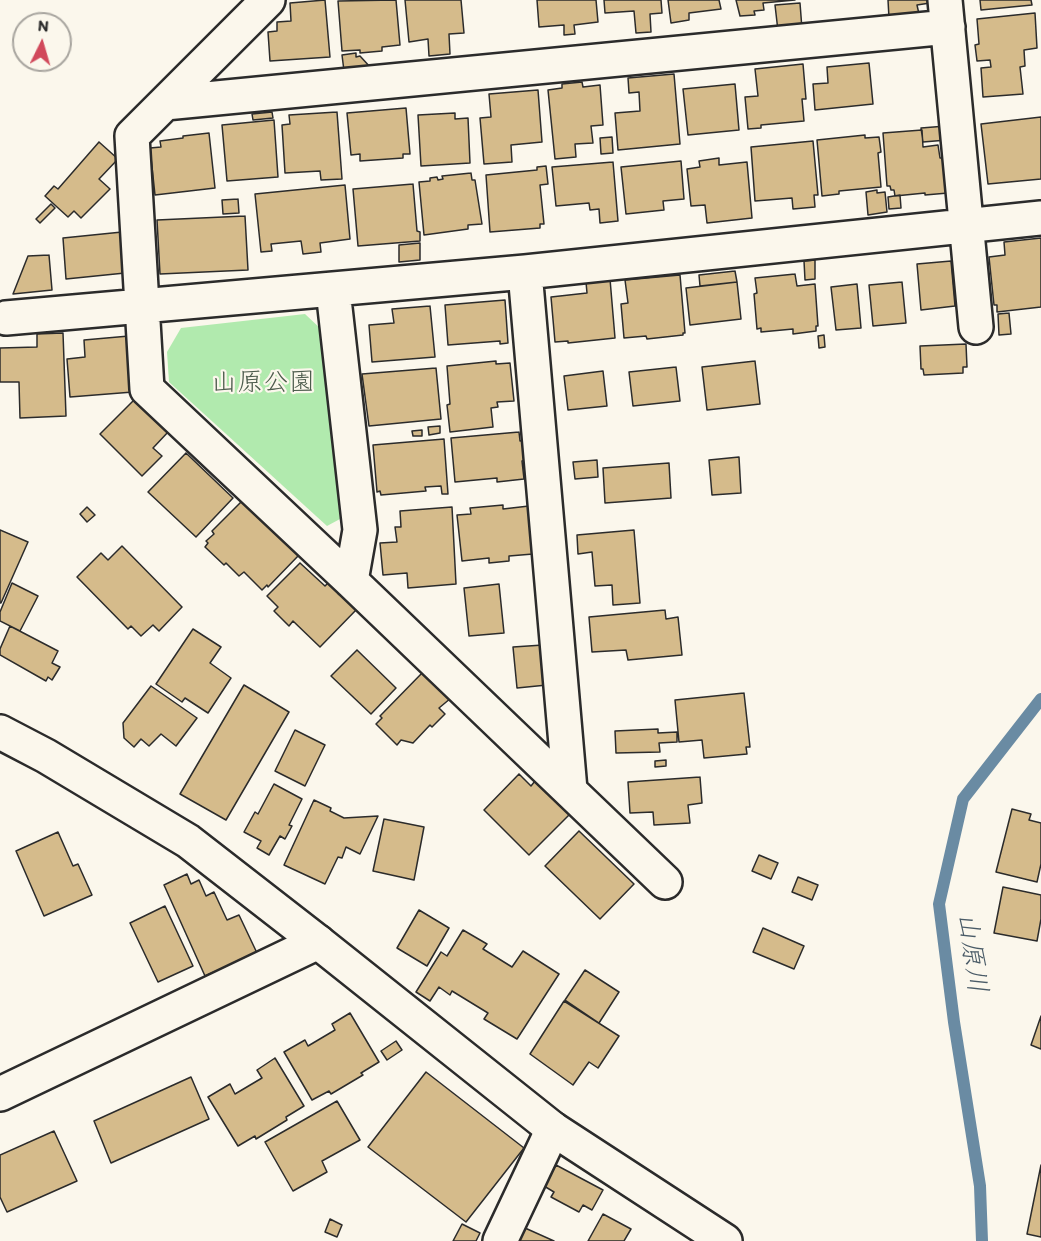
<!DOCTYPE html>
<meta charset="utf-8">
<style>
body{margin:0}
#map{position:relative;width:1041px;height:1241px;overflow:hidden;background:#fbf7ec;font-family:Itim,sans-serif}
canvas{display:block}
.north{position:absolute;left:12px;top:12px;width:60px;height:60px;box-sizing:border-box;background:#fbf7ec;border:2px solid #a8a59f;border-radius:50%;rotate:5deg;font-size:16px;font-weight:700;line-height:24px;text-align:center;color:#2b2b2b}
.north::after{content:'';display:block;margin:auto;width:21px;height:27px;background:#d1495b;clip-path:polygon(50% 0,100% 100%,50% 72%,0 100%)}
</style>
<div id="map">
<canvas width="1041" height="1241"></canvas>
<div class="north">N</div>
</div>
<script>
const ctx = document.querySelector('canvas').getContext('2d');
ctx.lineJoin = 'round';
function paint(path, color) { ctx.fillStyle = color; ctx.fill(path, 'evenodd'); }
const toPath = rows => new Path2D(rows.map(r => 'M' + r).join(''));
function strokePath(path, color, width, dash) { ctx.strokeStyle = color; ctx.lineWidth = width; ctx.lineCap = dash ? 'butt' : 'round'; ctx.setLineDash(dash || []); ctx.stroke(path); }
function label(font, color, halo, rows, align = 'center') {
  ctx.font = font + ' Itim,"Klee One",sans-serif'; ctx.lineWidth = 4.5; ctx.setLineDash([]); ctx.textBaseline = 'middle'; ctx.strokeStyle = halo; ctx.fillStyle = color; for (const [text, x, y, turn = 0] of rows) {
    ctx.save(); ctx.translate(x, y); ctx.rotate((+turn || 0) * Math.PI / 180); ctx.textAlign = isNaN(turn) ? turn : align; if (halo) ctx.strokeText(text, 0, 0); ctx.fillText(text, 0, 0); ctx.restore();
  }
}
paint(toPath([
 [305,314,322,330,340,519,327,526,169,382,167,352,181,328]
]), '#b1eaae');
strokePath(toPath([
 [982,1241,980,1186,954,1022,939,904,963,799,1041,699]
]), '#6a8ba3', 12);
const building = toPath([
 [325,0,330,57,270,61,268,32,277,31,277,22,291,21,290,3,325,0],
 [396,0,400,45,382,47,382,51,360,53,360,50,342,51,338,1,396,0],
 [405,0,461,0,464,33,449,34,450,54,429,56,428,39,409,42,405,0],
 [537,0,596,0,598,22,574,25,575,34,564,35,564,25,539,27,537,0],
 [604,0,661,0,662,13,650,14,651,32,636,33,634,11,605,13,604,0],
 [668,0,719,0,721,9,689,13,689,20,671,23,668,0],
 [736,0,795,0,763,3,764,10,754,11,755,15,740,16,736,0],
 [888,0,930,0,930,3,917,5,919,14,889,18,888,0],
 [980,0,1031,0,1032,5,981,10,980,0],
 [800,3,802,29,778,31,775,5,800,3],
 [1035,13,1037,48,1024,50,1025,66,1020,67,1023,94,983,97,981,68,991,67,990,60,977,61,975,45,979,44,977,19,1035,13],
 [356,53,356,57,360,56,371,68,344,71,342,55,356,53],
 [869,63,873,104,815,110,813,84,828,83,827,67,869,63],
 [803,64,806,99,802,99,804,121,761,125,761,128,748,129,745,97,758,96,755,69,803,64],
 [674,74,680,144,618,150,615,113,640,111,639,92,629,93,628,78,674,74],
 [582,82,583,87,600,85,603,125,591,126,593,143,575,144,576,157,555,159,548,90,562,88,562,84,582,82],
 [735,84,739,130,688,135,683,89,735,84],
 [538,90,542,142,511,145,512,162,484,164,480,118,491,117,489,94,538,90],
 [406,108,410,154,403,154,403,158,360,161,360,154,351,155,347,113,406,108],
 [272,112,273,118,253,120,252,114,272,112],
 [337,112,342,179,321,180,320,171,285,173,282,125,290,124,289,115,337,112],
 [455,113,455,119,468,118,470,163,421,166,418,115,455,113],
 [1041,117,1041,179,988,184,981,124,1041,117],
 [274,120,278,177,227,181,222,125,274,120],
 [946,126,947,140,923,142,921,128,946,126],
 [922,130,923,147,938,145,940,158,945,158,948,193,925,195,925,193,895,196,894,190,891,190,890,186,887,186,883,133,922,130],
 [209,133,215,188,155,195,150,148,161,147,160,141,183,138,183,136,209,133],
 [865,135,865,138,879,137,881,152,878,153,881,187,839,191,839,194,822,196,817,140,865,135],
 [612,137,613,153,601,154,600,138,612,137],
 [813,141,818,195,814,195,815,207,793,209,792,198,755,201,751,147,813,141],
 [99,142,118,159,99,179,110,189,81,218,74,211,68,217,45,196,54,186,58,189,99,142],
 [719,158,719,165,747,162,752,218,707,223,705,205,691,206,687,169,700,167,699,161,719,158],
 [681,161,684,199,663,201,664,210,626,214,621,167,681,161],
 [613,162,618,221,600,223,599,209,590,210,589,203,556,206,552,167,613,162],
 [546,166,548,184,540,185,544,224,540,224,540,228,490,232,486,175,537,170,537,167,546,166],
 [471,173,472,180,475,180,482,224,468,225,468,229,424,235,419,182,430,181,430,178,437,177,438,180,443,179,442,176,471,173],
 [413,184,417,231,420,232,420,241,358,246,353,189,413,184],
 [345,185,350,239,320,243,321,252,303,254,301,241,271,244,272,251,261,252,255,194,345,185],
 [877,190,877,193,885,192,887,212,868,215,866,192,877,190],
 [900,195,901,208,889,209,888,197,900,195],
 [238,199,239,213,223,214,222,200,238,199],
 [51,204,55,208,40,223,36,219,51,204],
 [245,216,248,270,160,274,157,220,245,216],
 [122,232,125,273,66,279,63,238,122,232],
 [1041,238,1041,307,997,312,997,305,994,305,989,257,1005,255,1004,242,1041,238],
 [420,243,420,260,399,262,399,245,420,243],
 [49,255,52,290,13,294,28,256,49,255],
 [815,260,815,279,805,280,804,261,815,260],
 [951,261,955,306,921,310,917,264,951,261],
 [735,271,737,282,700,286,699,275,735,271],
 [795,274,797,286,815,284,818,326,816,326,816,331,793,334,793,329,761,332,761,328,757,329,754,294,757,293,755,278,795,274],
 [680,275,685,333,683,333,683,335,647,339,646,336,624,338,621,304,628,303,625,280,680,275],
 [610,279,615,338,568,343,568,341,555,342,551,297,587,293,586,282,610,279],
 [737,282,741,319,690,325,686,288,737,282],
 [902,282,906,323,873,326,869,285,902,282],
 [857,284,861,328,836,330,831,287,857,284],
 [505,300,508,343,500,344,500,341,448,345,445,305,505,300],
 [430,306,435,357,372,362,369,325,394,323,392,309,430,306],
 [1009,313,1011,334,999,335,998,314,1009,313],
 [63,333,66,416,20,418,19,382,0,382,0,348,37,347,37,334,63,333],
 [824,335,825,347,819,348,818,336,824,335],
 [129,336,133,392,70,397,67,359,85,357,84,340,129,336],
 [966,344,967,367,963,367,963,373,924,375,923,369,921,369,920,346,966,344],
 [496,361,496,364,510,363,514,401,497,402,498,407,491,408,493,427,450,432,447,405,450,404,447,366,496,361],
 [755,361,760,404,707,410,702,367,755,361],
 [676,367,680,401,633,406,629,372,676,367],
 [436,368,441,419,369,426,362,374,436,368],
 [603,371,607,406,568,410,564,376,603,371],
 [136,398,169,431,153,448,162,456,142,476,100,434,136,398],
 [440,426,440,433,429,435,428,427,440,426],
 [422,430,422,436,413,436,412,431,422,430],
 [519,432,520,441,525,440,527,460,522,461,524,479,497,482,497,478,455,482,451,438,519,432],
 [444,439,448,494,442,494,441,486,425,487,426,491,381,495,380,491,377,492,373,445,444,439],
 [186,453,233,498,196,537,148,492,186,453],
 [739,457,741,493,712,495,709,460,739,457],
 [597,460,598,477,575,479,573,462,597,460],
 [669,463,671,498,605,503,603,468,669,463],
 [243,500,299,555,268,587,267,585,262,590,244,572,239,576,226,563,224,565,205,547,208,543,206,541,214,534,212,531,243,500],
 [503,505,503,509,529,506,533,554,509,556,509,561,489,563,489,558,462,561,457,515,471,514,470,508,503,505],
 [87,507,95,515,87,522,80,514,87,507],
 [452,507,456,584,408,588,407,573,383,575,380,543,397,542,395,527,401,527,400,511,452,507],
 [0,530,28,542,1,603,0,603,0,530],
 [634,530,640,603,613,605,612,585,595,586,592,552,578,554,577,535,634,530],
 [122,546,182,607,159,631,153,625,141,636,131,626,128,629,77,577,101,553,108,560,122,546],
 [300,563,325,586,329,582,357,609,320,647,293,621,289,626,274,611,278,607,267,596,300,563],
 [12,583,38,596,20,631,0,621,0,612,12,583],
 [499,584,504,633,469,636,464,588,499,584],
 [665,610,666,619,678,617,682,655,628,660,626,650,592,652,589,617,665,610],
 [10,626,58,651,52,663,60,667,52,680,48,677,46,681,0,655,0,649,10,626],
 [193,629,221,647,210,663,231,678,208,713,185,698,182,702,156,684,193,629],
 [543,645,547,685,517,688,513,647,543,645],
 [357,650,396,688,371,714,331,676,357,650],
 [424,671,451,698,439,708,445,714,432,727,430,725,413,743,401,740,397,745,376,724,382,718,380,716,424,671],
 [244,685,289,712,226,820,180,794,244,685],
 [151,686,197,718,176,746,161,734,149,746,141,739,134,747,124,738,123,723,151,686],
 [744,693,750,747,746,747,747,754,704,758,702,740,679,742,675,700,744,693],
 [658,729,658,733,677,732,677,742,659,743,660,752,616,753,615,731,658,729],
 [295,730,325,745,305,786,275,771,295,730],
 [666,760,666,766,655,767,655,761,666,760],
 [519,774,531,786,535,781,570,814,529,855,484,810,519,774],
 [700,777,702,803,688,805,690,823,654,825,653,812,630,813,628,782,700,777],
 [274,784,302,799,289,825,292,826,285,839,280,836,269,855,257,848,261,841,244,832,255,812,258,814,274,784],
 [314,800,331,808,330,811,344,818,378,816,360,854,346,847,342,858,338,857,325,884,284,865,314,800],
 [1012,809,1031,814,1029,820,1041,823,1041,864,1037,882,996,872,1012,809],
 [384,819,424,827,414,880,373,871,384,819],
 [579,831,634,884,600,919,545,866,579,831],
 [58,832,73,866,78,864,92,895,44,916,16,851,58,832],
 [759,855,778,863,771,879,752,871,759,855],
 [187,874,191,884,199,880,206,896,214,892,227,920,239,915,257,953,205,976,164,885,187,874],
 [798,877,818,885,812,900,792,892,798,877],
 [1003,887,1041,895,1041,919,1037,941,994,933,1003,887],
 [165,906,193,966,158,982,130,923,165,906],
 [419,910,449,928,427,966,397,948,419,910],
 [763,928,804,946,794,969,753,952,763,928],
 [463,930,487,944,483,949,512,967,523,951,559,974,517,1039,484,1019,488,1013,452,991,450,995,439,987,430,1001,416,992,441,952,447,956,463,930],
 [585,970,619,992,599,1023,565,1000,585,970],
 [564,1001,619,1036,598,1068,589,1062,573,1085,530,1054,564,1001],
 [350,1013,379,1062,361,1073,363,1075,331,1094,329,1091,312,1100,284,1052,305,1040,308,1046,335,1030,332,1024,350,1013],
 [1041,1016,1041,1049,1031,1045,1041,1016],
 [396,1041,402,1050,387,1060,381,1051,396,1041],
 [275,1058,304,1106,286,1117,287,1120,256,1139,255,1136,238,1146,208,1097,230,1084,235,1094,262,1078,257,1070,275,1058],
 [426,1072,524,1148,466,1222,368,1147,426,1072],
 [191,1077,209,1119,111,1163,94,1121,191,1077],
 [337,1101,360,1140,322,1161,327,1172,293,1191,265,1142,337,1101],
 [54,1131,77,1181,7,1212,0,1197,0,1155,54,1131],
 [556,1165,603,1190,592,1210,583,1205,579,1212,551,1197,554,1192,544,1186,556,1165],
 [1041,1165,1041,1237,1027,1234,1041,1165],
 [603,1214,631,1229,624,1241,588,1241,603,1214],
 [330,1219,342,1225,337,1237,325,1232,330,1219],
 [462,1224,480,1233,476,1241,453,1241,462,1224],
 [525,1228,554,1241,518,1241,525,1228]
]);
paint(building, '#d5bb8b');
strokePath(building, '#2b2b2b', 1.5);
const street = toPath([
 [268,0,132,136,147,389,351,581,665,882],
 [945,0,976,327],
 [165,103,948,27],
 [525,272,570,790],
 [333,290,360,530,351,581],
 [6,318,525,272,1041,218],
 [0,1094,318,942],
 [500,1241,553,1129]
]);
const secondary = toPath([
 [0,732,46,756,188,841,318,942,553,1129,725,1241]
]);
strokePath(street, '#2b2b2b', 38);
strokePath(secondary, '#2b2b2b', 38);
strokePath(street, '#fbf7ec', 33);
strokePath(secondary, '#fbf7ec', 33);
label('26px', '#4c5b4c', '#fbf7ec', [
 ["山原公園",263,383]
]);
label('italic 27px', '#4a5b67', '#fbf7ec', [
 ["山原川",971,953,82]
]);
</script>
